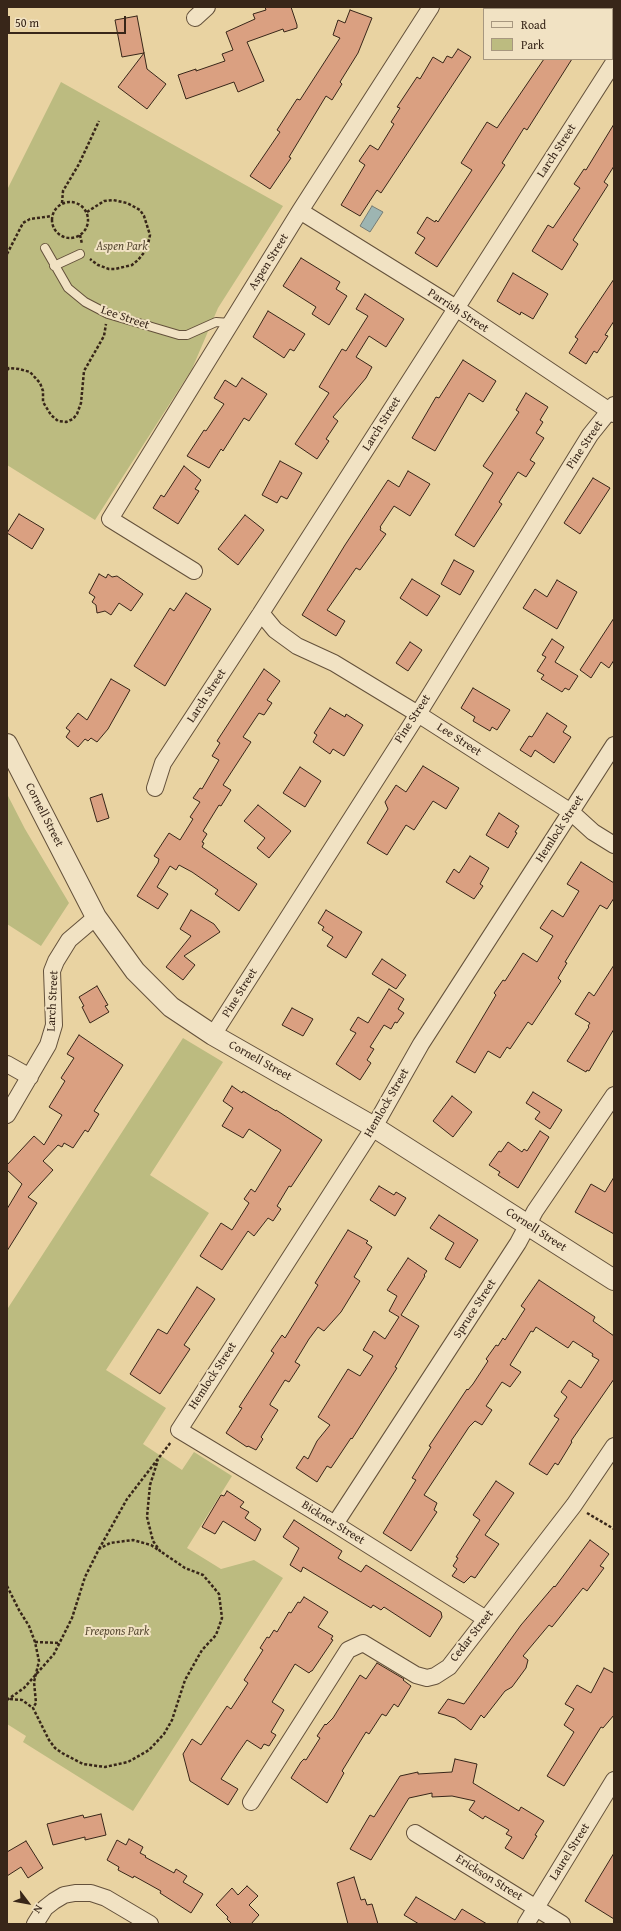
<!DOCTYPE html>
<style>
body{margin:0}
#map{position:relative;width:621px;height:1931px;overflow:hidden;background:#e9d3a2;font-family:"Gentium Book Plus",serif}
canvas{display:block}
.frame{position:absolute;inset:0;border:8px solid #382619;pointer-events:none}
.legend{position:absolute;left:483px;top:8px;width:130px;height:52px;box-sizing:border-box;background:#f1e2c3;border:1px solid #a7977f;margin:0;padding:5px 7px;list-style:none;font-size:12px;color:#382619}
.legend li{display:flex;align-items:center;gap:8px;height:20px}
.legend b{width:20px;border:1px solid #a7977f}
.north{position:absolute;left:8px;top:1883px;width:40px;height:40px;-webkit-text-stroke:3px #f1e2c3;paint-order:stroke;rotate:122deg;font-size:11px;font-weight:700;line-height:16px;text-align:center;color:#382619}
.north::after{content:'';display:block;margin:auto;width:14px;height:18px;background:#382619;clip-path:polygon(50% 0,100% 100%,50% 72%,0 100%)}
.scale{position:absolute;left:8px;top:16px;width:118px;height:18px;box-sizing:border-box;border:2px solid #382619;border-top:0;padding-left:5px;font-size:12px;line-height:14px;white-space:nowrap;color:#382619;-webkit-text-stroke:3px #f1e2c3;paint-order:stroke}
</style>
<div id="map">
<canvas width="621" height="1931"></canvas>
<div class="frame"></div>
<ul class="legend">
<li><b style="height:5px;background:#f1e2c3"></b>Road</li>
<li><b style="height:11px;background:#bcbb80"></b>Park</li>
</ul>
<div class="north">N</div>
<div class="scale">50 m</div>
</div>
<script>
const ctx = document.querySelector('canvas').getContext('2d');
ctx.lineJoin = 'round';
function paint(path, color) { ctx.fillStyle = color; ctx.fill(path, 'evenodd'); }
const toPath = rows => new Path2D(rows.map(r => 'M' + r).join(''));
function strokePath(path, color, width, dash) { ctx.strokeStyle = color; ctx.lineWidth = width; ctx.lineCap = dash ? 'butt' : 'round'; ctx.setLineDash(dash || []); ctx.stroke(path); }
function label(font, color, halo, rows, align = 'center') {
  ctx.font = font + ' "Gentium Book Plus",serif'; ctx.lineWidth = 4; ctx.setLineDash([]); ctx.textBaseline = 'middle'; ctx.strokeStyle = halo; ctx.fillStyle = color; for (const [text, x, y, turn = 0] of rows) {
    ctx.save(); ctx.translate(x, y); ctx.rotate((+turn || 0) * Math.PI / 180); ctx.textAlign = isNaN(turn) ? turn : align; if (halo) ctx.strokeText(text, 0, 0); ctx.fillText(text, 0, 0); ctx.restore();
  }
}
paint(toPath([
 [61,82,283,206,218,308,192,369,95,520,7,465,7,190],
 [7,794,25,829,69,903,41,946,7,924],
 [183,1038,223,1062,150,1175,209,1213,106,1370,166,1408,143,1444,182,1470,194,1452,232,1476,187,1548,221,1569,254,1560,283,1578,133,1811,23,1742,26,1736,7,1724,7,1307,8,1308]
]), '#bcbb80');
const water = toPath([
 [372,206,383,212,370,232,360,226,372,206]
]);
paint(water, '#9db5b2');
strokePath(water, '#757c75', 1);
const building = toPath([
 [265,7,291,7,297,25,297,28,284,32,283,29,247,42,264,81,238,92,234,82,186,99,178,75,196,69,196,71,225,61,222,54,233,50,226,32,255,19,253,14,266,10,265,7],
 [350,10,372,18,358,53,340,82,342,84,332,100,326,96,289,157,291,158,270,189,250,176,280,132,277,130,297,99,300,100,340,38,333,35,338,20,345,23,350,10],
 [137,16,144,53,122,57,115,20,137,16],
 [458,49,471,57,381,193,377,190,360,216,341,205,365,165,359,161,370,145,378,150,394,124,391,122,400,108,397,107,417,77,420,79,433,57,443,63,447,56,452,58,458,49],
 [144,53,147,69,166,84,147,109,118,87,144,53],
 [544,59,572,59,527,130,524,128,502,163,505,165,437,267,415,253,425,238,417,233,427,217,435,222,436,220,438,222,472,170,461,163,487,122,497,128,544,59],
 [614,124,614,166,604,182,608,185,573,240,578,244,562,270,532,251,548,225,553,228,580,188,574,184,584,169,586,170,614,124],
 [301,258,340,282,336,289,347,296,329,325,312,314,316,307,283,286,301,258],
 [513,273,548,294,533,319,521,312,520,315,497,301,513,273],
 [614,279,614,321,605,335,608,336,597,353,594,351,586,364,569,353,578,339,575,337,614,279],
 [365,294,404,319,386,347,369,336,356,357,372,367,366,378,333,417,338,421,326,439,329,441,317,459,295,444,329,393,319,387,342,349,346,351,368,316,356,309,365,294],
 [268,311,305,334,294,351,290,349,284,358,253,337,268,311],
 [463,360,496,381,483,402,469,393,435,451,412,438,436,397,439,398,463,360],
 [242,378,267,394,249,421,244,418,223,451,221,449,209,468,187,456,204,430,206,431,224,404,214,398,225,380,236,387,242,378],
 [526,393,548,407,540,420,543,422,536,433,544,438,530,460,535,463,526,477,518,472,499,502,502,504,474,547,455,535,493,473,483,466,519,412,516,410,526,393],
 [280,461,302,473,287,499,281,496,277,503,262,495,280,461],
 [184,466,201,480,195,489,199,491,178,524,153,508,161,495,164,497,184,466],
 [408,471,430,484,410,516,394,506,380,527,381,528,380,530,386,534,360,570,356,568,327,610,345,621,336,636,302,615,345,545,388,480,399,487,408,471],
 [593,478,610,488,580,534,564,523,593,478],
 [19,514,44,529,32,549,7,533,19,514],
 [245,515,264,530,238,565,218,549,245,515],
 [454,560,474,571,460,595,441,584,454,560],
 [99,574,106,578,108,574,112,577,117,576,143,594,131,611,119,603,111,615,105,611,97,613,96,605,92,602,95,597,89,593,99,574],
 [412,579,440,596,427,616,400,598,412,579],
 [557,580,577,592,557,629,523,608,535,589,547,597,557,580],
 [186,593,211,609,165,686,134,666,170,608,174,611,186,593],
 [614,618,614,660,609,668,601,662,591,678,580,670,614,618],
 [552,639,564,647,555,662,578,676,569,690,565,688,562,692,541,679,544,675,537,671,546,657,542,655,552,639],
 [410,642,422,650,408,671,396,663,410,642],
 [264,669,280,681,267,700,272,703,264,715,259,713,243,737,251,742,223,785,231,790,221,806,219,805,203,831,207,834,202,842,204,843,202,847,257,884,239,911,215,894,218,890,192,872,179,865,176,870,170,866,157,887,168,894,158,909,137,896,158,863,159,859,154,856,169,833,180,840,193,819,190,817,200,802,193,798,200,788,202,789,219,760,212,756,220,743,217,741,264,669],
 [111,679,130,690,108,729,97,742,91,738,88,741,85,739,78,747,66,737,70,731,66,728,78,713,87,720,111,679],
 [473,688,510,710,497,730,492,727,490,731,473,721,475,717,461,708,473,688],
 [330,708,345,717,346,714,363,725,344,756,333,749,330,754,313,742,317,735,314,733,330,708],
 [547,713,567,726,563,732,571,737,554,763,535,750,531,757,520,750,529,736,532,737,547,713],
 [423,766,459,788,446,809,433,801,414,830,406,825,387,855,367,843,388,809,385,802,396,785,406,792,423,766],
 [300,767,321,781,305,807,283,793,300,767],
 [102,794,109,818,97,822,90,798,102,794],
 [258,805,291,831,269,858,257,848,265,838,244,821,258,805],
 [499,813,519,826,515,832,517,833,508,848,486,835,499,813],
 [470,856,489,868,480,884,483,886,474,899,446,882,454,869,459,873,470,856],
 [581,862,614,883,614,898,607,909,600,905,565,962,567,963,558,978,561,981,532,1025,528,1022,510,1049,507,1047,500,1058,488,1051,475,1073,456,1062,496,995,494,993,503,980,505,981,523,953,537,962,553,936,540,928,552,910,563,917,579,891,567,884,581,862],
 [191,910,214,924,220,932,184,956,195,965,183,980,166,967,191,936,180,929,191,910],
 [326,910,362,932,346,958,327,946,333,937,322,930,324,927,318,923,326,910],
 [382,959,406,975,396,989,372,974,382,959],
 [614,965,614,1029,589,1071,587,1070,586,1072,567,1061,589,1027,588,1026,590,1023,575,1014,589,992,594,996,614,965],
 [97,986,108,1005,105,1006,109,1012,90,1023,82,1007,84,1006,79,997,97,986],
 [389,989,404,999,398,1009,404,1013,397,1023,395,1022,391,1029,384,1025,370,1047,374,1049,367,1060,371,1063,360,1080,336,1064,356,1033,350,1030,358,1017,368,1023,389,989],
 [292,1008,313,1019,303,1036,282,1025,292,1008],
 [79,1035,123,1065,94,1111,99,1114,88,1132,85,1130,73,1148,64,1143,62,1147,58,1145,43,1161,53,1170,28,1197,37,1203,7,1251,7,1209,22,1184,7,1170,7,1165,34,1136,44,1145,62,1115,49,1107,65,1081,61,1078,74,1058,67,1054,79,1035],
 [232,1086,242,1093,243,1091,276,1111,276,1110,322,1140,291,1187,289,1186,277,1206,281,1209,273,1221,268,1218,254,1236,248,1231,222,1270,200,1256,221,1223,232,1230,249,1203,244,1199,251,1189,255,1192,281,1150,249,1129,243,1138,222,1126,233,1108,223,1101,232,1086],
 [533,1092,562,1110,550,1129,535,1119,540,1112,526,1103,533,1092],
 [452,1096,472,1112,453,1137,433,1121,452,1096],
 [540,1131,549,1137,518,1188,498,1175,500,1172,489,1165,499,1151,501,1152,508,1142,522,1152,524,1149,527,1151,540,1131],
 [614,1177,614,1234,575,1212,591,1184,605,1192,614,1177],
 [379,1186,394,1195,396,1192,406,1198,395,1216,370,1200,379,1186],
 [439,1215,478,1240,460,1268,445,1259,454,1243,430,1228,439,1215],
 [348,1230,368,1241,366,1243,372,1247,354,1277,360,1281,341,1312,324,1331,318,1327,309,1339,295,1362,300,1365,289,1382,285,1380,270,1404,270,1405,278,1410,261,1437,263,1439,256,1450,248,1446,247,1447,226,1433,242,1408,239,1407,274,1353,271,1351,282,1335,285,1338,318,1285,315,1283,348,1230],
 [408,1258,427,1271,424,1275,425,1276,401,1315,419,1326,395,1367,397,1368,352,1439,351,1438,331,1468,327,1466,317,1482,296,1468,304,1456,308,1459,317,1441,330,1425,318,1417,348,1369,360,1376,373,1356,363,1350,374,1331,385,1339,399,1317,389,1311,397,1296,387,1290,408,1258],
 [539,1280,595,1317,593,1321,614,1336,614,1379,571,1441,572,1442,558,1465,555,1463,547,1475,529,1464,559,1419,554,1416,567,1397,561,1392,569,1380,581,1388,599,1360,592,1356,593,1354,573,1341,568,1348,536,1327,533,1332,531,1331,510,1365,521,1372,510,1387,502,1382,486,1406,492,1410,482,1425,475,1421,469,1427,424,1495,437,1503,434,1510,437,1512,411,1551,383,1533,416,1480,412,1478,431,1447,429,1446,467,1389,468,1390,473,1384,488,1361,486,1359,496,1345,498,1346,503,1338,505,1340,525,1309,521,1306,539,1280],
 [197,1287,215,1299,184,1345,190,1349,160,1394,130,1374,158,1329,167,1334,197,1287],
 [496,1481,514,1493,485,1535,499,1544,475,1578,471,1576,464,1583,452,1576,457,1569,453,1566,458,1558,456,1557,480,1520,473,1515,496,1481],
 [227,1491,244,1502,240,1507,249,1512,245,1518,261,1529,255,1541,223,1521,215,1534,202,1527,221,1495,224,1496,227,1491],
 [294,1520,342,1551,338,1558,361,1572,366,1565,441,1612,442,1617,430,1637,384,1607,381,1610,373,1605,371,1608,303,1567,301,1572,290,1565,299,1548,283,1537,294,1520],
 [590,1540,609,1554,600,1566,604,1568,587,1591,583,1588,552,1627,549,1625,523,1656,528,1660,526,1668,512,1687,505,1691,484,1718,481,1715,471,1730,455,1718,438,1713,448,1699,464,1704,521,1625,554,1586,555,1587,590,1540],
 [304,1597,328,1612,318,1627,333,1636,331,1639,333,1640,312,1671,311,1671,309,1673,295,1664,272,1702,284,1710,271,1732,276,1735,269,1746,264,1744,261,1749,247,1740,238,1753,221,1779,238,1789,228,1805,190,1781,183,1754,192,1739,201,1745,227,1706,231,1709,248,1683,244,1680,263,1650,260,1648,267,1637,269,1638,274,1630,277,1632,289,1612,291,1613,298,1602,300,1603,304,1597],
 [377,1663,404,1679,403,1680,411,1686,398,1707,394,1704,386,1716,382,1714,369,1734,366,1732,342,1771,344,1773,327,1803,291,1778,301,1762,304,1759,306,1760,320,1738,317,1736,325,1724,326,1725,333,1718,360,1675,366,1679,377,1663],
 [604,1668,614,1673,614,1715,603,1728,601,1727,564,1786,547,1776,574,1732,564,1725,574,1709,565,1704,577,1685,591,1693,604,1668],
 [455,1759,477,1764,473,1783,519,1811,521,1807,544,1821,535,1835,537,1836,523,1859,505,1848,512,1837,506,1834,509,1830,485,1816,483,1819,469,1810,475,1801,452,1796,432,1797,432,1793,409,1798,371,1860,350,1849,370,1815,374,1817,400,1776,418,1772,418,1774,452,1772,455,1759],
 [101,1814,106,1835,85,1840,85,1837,53,1845,47,1824,83,1815,84,1818,101,1814],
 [129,1839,143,1847,140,1853,146,1856,145,1857,174,1873,176,1869,187,1876,183,1882,203,1894,191,1913,160,1893,161,1891,134,1876,133,1878,118,1870,119,1867,107,1860,117,1840,126,1845,129,1839],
 [26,1841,43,1868,28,1878,21,1867,7,1876,7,1852,26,1841],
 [614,1853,614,1919,585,1901,614,1853],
 [354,1877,361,1900,365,1899,367,1905,372,1904,378,1924,348,1924,337,1883,354,1877],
 [247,1886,258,1896,249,1905,259,1915,251,1924,232,1924,227,1919,228,1917,216,1905,232,1888,238,1895,247,1886],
 [416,1897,455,1920,462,1909,487,1924,419,1924,404,1915,416,1897]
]);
paint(building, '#daa081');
strokePath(building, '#382619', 1);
const service = toPath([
 [45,248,68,288,85,302,108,314,179,335,187,335,216,322,231,323],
 [54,266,80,254]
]);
const minor = toPath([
 [195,18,207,7],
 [300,211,456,308,614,414],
 [194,571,110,519,300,211,431,7],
 [261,613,275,630,297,646,334,663,418,714,571,812,593,832,614,845],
 [155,788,163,763,261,613,614,62],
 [213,1035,418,714,590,435,614,405],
 [7,1064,30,1077],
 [7,1115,48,1045,54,1025,52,971,56,961,69,940,96,917],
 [335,1524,518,1243,535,1211,614,1095],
 [486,1619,335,1524,179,1430,374,1127,421,1044,614,745],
 [251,1802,348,1650,363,1643,416,1675,427,1678,435,1676,449,1667,574,1505,614,1446],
 [415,1833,562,1924],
 [35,1924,45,1908,54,1901,64,1895,75,1893,91,1893,106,1898,150,1924],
 [526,1924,614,1780]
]);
const tertiary = toPath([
 [7,744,96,917,135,971,171,1007,213,1035,374,1127,614,1280]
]);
strokePath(service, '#64513b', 10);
strokePath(minor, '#64513b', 18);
strokePath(tertiary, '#64513b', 22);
strokePath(toPath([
 '52 220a18 18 0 1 1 36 0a18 18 0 1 1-36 0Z',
 [62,203,63,191,79,164,99,121],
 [87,212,104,201,113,200,127,203,140,210,144,216,150,235,147,249,138,260,132,265,115,269,109,269,98,265,90,259],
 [80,235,82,244],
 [7,254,23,223,30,219,52,216],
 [7,370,9,368,19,369,30,372,40,383,43,391,43,402,51,415,58,421,66,422,73,419,77,414,81,403,84,371,104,336,106,324],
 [587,1513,614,1529],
 [99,1549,127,1499,171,1442],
 [7,1586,19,1610,29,1626,35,1642,39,1661,34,1682,36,1703,33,1708,49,1740,55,1748,62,1753,83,1764,105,1767,114,1765,128,1762,149,1750,164,1734,172,1720,185,1680,202,1650,216,1635,222,1618,219,1594,209,1582,203,1575,185,1568,160,1551],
 [35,1642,60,1643],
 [10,1699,22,1700,33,1708],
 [7,1700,24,1688,54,1654,72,1618,85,1577,99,1549,110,1543,133,1540,151,1545,160,1551,153,1541,147,1517,150,1485,158,1460]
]), '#382619', 2.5, [3, 2]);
strokePath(service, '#f1e2c3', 8);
strokePath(minor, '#f1e2c3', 16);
strokePath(tertiary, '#f1e2c3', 20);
label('12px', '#382619', '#f1e2c3', [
 ["Larch Street",557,151,-57],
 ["Aspen Street",269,262,-58],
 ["Parrish Street",458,311,33],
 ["Lee Street",125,318,19],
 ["Larch Street",382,424,-58],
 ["Pine Street",585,445,-56],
 ["Larch Street",207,696,-57],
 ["Pine Street",413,719,-57],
 ["Lee Street",459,740,33],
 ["Cornell Street",44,815,63],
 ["Hemlock Street",560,829,-57],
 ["Pine Street",240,993,-58],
 ["Larch Street",53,1001,-87],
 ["Cornell Street",260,1061,29],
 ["Hemlock Street",387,1103,-60],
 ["Cornell Street",536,1230,33],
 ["Spruce Street",475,1309,-57],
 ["Hemlock Street",213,1376,-57],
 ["Bickner Street",333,1523,32],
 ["Cedar Street",472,1636,-52],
 ["Laurel Street",570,1852,-58],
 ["Erickson Street",489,1878,32]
]);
label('italic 12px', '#594b33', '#f1e2c3', [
 ["Aspen Park",122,247],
 ["Freepons Park",117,1632]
]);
</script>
